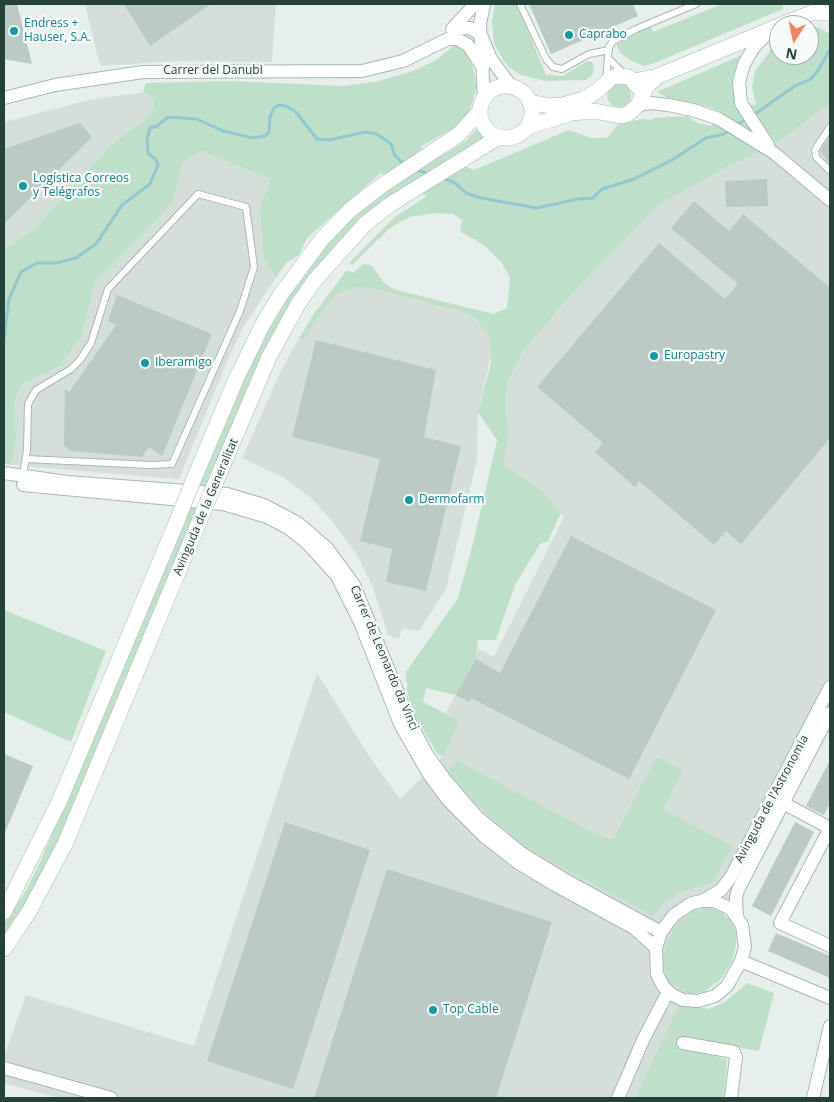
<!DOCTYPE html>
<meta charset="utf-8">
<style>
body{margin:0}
#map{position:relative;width:834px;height:1102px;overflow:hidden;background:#e6efeb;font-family:"Open Sans",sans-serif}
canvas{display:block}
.frame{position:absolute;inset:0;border:5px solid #24423a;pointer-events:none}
.north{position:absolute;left:769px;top:15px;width:50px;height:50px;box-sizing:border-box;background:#f7fbf9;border:1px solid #a3b1ad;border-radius:50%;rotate:191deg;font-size:14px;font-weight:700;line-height:20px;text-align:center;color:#24423a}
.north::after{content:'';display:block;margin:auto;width:18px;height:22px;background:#f4845f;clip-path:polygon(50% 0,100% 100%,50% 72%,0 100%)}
</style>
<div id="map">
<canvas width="834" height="1102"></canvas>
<div class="frame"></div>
<div class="north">N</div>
</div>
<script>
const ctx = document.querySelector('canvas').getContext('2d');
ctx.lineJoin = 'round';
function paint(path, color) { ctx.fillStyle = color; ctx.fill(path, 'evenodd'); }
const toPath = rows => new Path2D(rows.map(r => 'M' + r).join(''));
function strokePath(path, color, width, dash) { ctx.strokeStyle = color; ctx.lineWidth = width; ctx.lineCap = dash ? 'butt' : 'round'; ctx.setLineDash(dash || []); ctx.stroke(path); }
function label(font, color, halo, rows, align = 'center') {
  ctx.font = font + ' "Open Sans",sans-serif'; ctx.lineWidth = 4.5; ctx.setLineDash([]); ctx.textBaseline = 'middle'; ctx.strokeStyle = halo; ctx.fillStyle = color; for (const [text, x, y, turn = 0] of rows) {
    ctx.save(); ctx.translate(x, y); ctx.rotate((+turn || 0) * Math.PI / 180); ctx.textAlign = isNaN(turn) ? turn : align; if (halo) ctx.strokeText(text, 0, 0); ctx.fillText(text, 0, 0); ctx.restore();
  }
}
paint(toPath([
 [85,4,276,4,272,62,177,61,100,66],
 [143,92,151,96,154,104,149,117,113,143,34,229,4,250,4,122,89,100],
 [830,104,830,707,679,1005,635,1098,59,1098,4,1083,4,1056,26,995,194,1046,317,673,369,756,400,799,443,756,460,721,446,713,479,649,494,657,564,517,543,491,503,465,509,433,506,412,507,382,523,351,571,295,660,204,693,180,774,145],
 [201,151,272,179,264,259,276,278,245,324,229,357,179,479,12,465,16,439,14,401,22,384,60,366,82,335,95,282,151,226,173,201,182,163],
 [358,287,376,289,465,313,477,319,484,328,490,339,492,350,478,412,477,460,446,589,419,631,402,628,399,639,388,635,373,587,357,555,331,520,310,497,284,478,242,458,280,373,299,338,304,339,332,298,342,292]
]), '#d4dfda');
paint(toPath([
 [495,4,517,4,546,75,563,76,587,61,592,62,594,68,593,74,586,80,545,81,521,75,510,68,503,60,494,43,492,21],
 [722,4,783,4,783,9,652,64,643,66,630,60,621,53,616,44,650,25,653,32],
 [818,27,830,34,830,104,774,145,730,165,660,204,571,295,523,351,507,382,506,412,509,433,503,465,543,491,561,513,548,541,540,544,515,585,496,640,478,640,476,659,456,695,426,688,423,702,460,721,443,756,438,755,413,712,407,689,406,672,458,598,473,544,497,440,478,412,491,363,490,339,477,319,465,313,376,289,358,287,342,292,332,298,304,340,299,338,313,315,347,270,353,273,363,264,371,265,385,284,396,290,494,314,507,308,510,278,502,263,485,246,460,231,462,220,453,214,437,213,409,217,390,228,352,265,349,263,395,217,427,196,407,186,319,265,277,327,261,361,63,832,34,891,4,938,4,924,27,889,41,860,253,359,271,321,295,283,331,239,369,203,398,181,381,173,307,238,299,255,286,263,276,278,264,259,260,208,271,179,201,151,182,163,173,201,153,224,95,282,82,335,60,366,22,384,14,401,16,439,12,465,4,464,4,250,34,229,113,143,149,117,154,104,151,96,143,92,145,85,147,83,226,81,343,86,375,82,411,72,436,60,455,45,464,49,470,56,477,87,472,103,466,121,420,147,441,156,466,141,477,128,485,136,450,160,474,170,569,130,591,138,607,138,618,124,642,119,651,120,654,118,687,116,698,123,710,126,728,116,712,108,668,98,657,92,742,55,737,63,734,75,735,99,738,109,756,104,752,88,755,71,773,47,779,43,779,55,809,55,809,30],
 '607 95a12 12 0 1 1 24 0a12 12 0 1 1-24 0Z',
 [4,610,106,651,71,742,4,712],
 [657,757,683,770,663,809,732,846,712,883,680,892,663,904,653,916,554,863,518,841,445,777,456,760,590,831,609,839,614,837],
 [704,908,717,910,731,920,736,933,736,945,732,962,720,980,704,992,690,994,669,983,662,965,668,939,678,923,695,910],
 [747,983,774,993,759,1051,682,1037,678,1048,727,1059,724,1098,635,1098,679,1005,708,1009,725,1002]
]), '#bfe0c8');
strokePath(toPath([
 [752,116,795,86,811,79,819,69,830,49],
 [735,126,747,119],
 [417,170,430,174],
 [443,178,455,183,466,193,481,198,537,208,578,199,593,198,602,189,634,179,672,160,706,138,724,134,730,130],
 [4,339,9,299,21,272,37,263,56,263,76,258,96,244,122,205,150,184,158,165,156,160,148,153,147,139,150,128,157,126,168,117,197,119,223,131,253,138,265,136,269,132,270,117,274,108,279,105,286,106,296,112,317,139,329,140,365,132,377,134,391,144,395,156,404,164]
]), '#8ec9d4', 3);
paint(toPath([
 [4,4,17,4,32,64,4,59],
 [124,4,211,4,150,46],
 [529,4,633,4,638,16,551,54],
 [80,123,92,137,4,224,4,149],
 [830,136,830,164,820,151],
 [767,179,768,206,726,207,725,181],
 [694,201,729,231,743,214,830,288,830,438,741,544,726,531,714,545,639,481,635,487,595,452,603,443,537,387,659,243,725,299,738,284,671,228],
 [117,295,212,334,162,456,149,447,142,457,71,451,64,446,65,389,69,392,116,325,108,321],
 [316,340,436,370,424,437,461,446,426,591,386,582,392,549,360,541,380,459,292,437],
 [571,536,716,610,629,779,471,698,469,702,456,695,476,659,500,673],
 [4,754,33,766,4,835],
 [830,760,830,803,824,815,806,806],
 [285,822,370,850,293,1089,207,1061],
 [795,822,814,832,771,916,752,906],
 [387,869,552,922,496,1098,314,1098],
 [776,933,830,956,830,978,768,951]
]), '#bbcac4');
const lane = toPath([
 [520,4,546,59,553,67,562,69,589,54,609,50],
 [608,58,624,74],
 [606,80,609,47,613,41,636,29,696,4],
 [830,127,815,150,816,157,830,171],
 [23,476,24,469,27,450,28,404,36,390,71,369,80,360,91,343,108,289,198,194,246,207,254,267,240,311,172,464,151,465,26,459]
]);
const street = toPath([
 [484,4,480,24,484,98],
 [452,29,470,28,481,35,491,59,511,86],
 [452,29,475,4],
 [4,98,55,85,143,72,362,71,403,61,448,39,457,39,468,45,483,68],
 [638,105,650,103,668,105,693,110,719,119,774,153,830,200],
 [768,145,741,103,739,82,744,64,754,47,769,32],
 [4,473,67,482,227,494,264,505,298,523,327,548,354,585,410,722,426,753,446,781,477,817,520,852,569,882,661,932],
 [23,485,223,504,267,517,288,528,306,542,337,576,360,622,400,724,428,773,447,799,485,837,517,862,555,885,634,928,656,948],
 [783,803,830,828,780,923,830,946],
 [702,901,714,901,731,909,742,925,745,947,741,961,727,986,715,996,698,1001,683,1000,671,994,663,986,657,974,656,948,661,932,674,915,692,903,702,901],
 [702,901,721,890,731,877,830,687],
 [737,917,736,898,738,890,830,713],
 [741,961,830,998],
 [683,1043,734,1052,736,1057,731,1098],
 [4,1068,111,1098],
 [618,1098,643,1040,668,992],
 [813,1098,830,1026]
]);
const secondary = toPath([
 [781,25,814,12,828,13],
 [634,81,658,76,779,26],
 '480 112a26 26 0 1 1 52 0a26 26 0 1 1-52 0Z',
 [530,102,549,106,563,105,584,99,597,91,611,78,617,76,629,77,639,88],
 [528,127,571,113,594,111,621,116,628,114,638,105,647,86,658,76],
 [195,476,237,377,264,322,281,294,322,239,350,210,381,186,458,135,480,111],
 [217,479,269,357,298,304,315,280,366,223,391,204,499,137],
 [4,912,59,802,177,521],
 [4,949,29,912,65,844,199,522]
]);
strokePath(lane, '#a8b8b2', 8);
strokePath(street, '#a8b8b2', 14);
strokePath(secondary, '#a4bbb3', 16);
strokePath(lane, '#fff', 6);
strokePath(street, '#fff', 12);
strokePath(secondary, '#fff', 15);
const secondaryBridge = toPath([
 [177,521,195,476],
 [199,522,217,479]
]);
strokePath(secondaryBridge, '#a4bbb3', 16, []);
strokePath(secondaryBridge, '#fff', 15);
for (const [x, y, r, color] of [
 [14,31,5,"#0f9aa8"],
 [569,35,5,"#0f9aa8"],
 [23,186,5,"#0f9aa8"],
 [654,356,5,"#0f9aa8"],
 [145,363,5,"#0f9aa8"],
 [409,500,5,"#0f9aa8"],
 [433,1010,5,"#0f9aa8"]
]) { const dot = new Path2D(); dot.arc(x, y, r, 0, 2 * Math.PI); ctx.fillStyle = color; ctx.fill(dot); strokePath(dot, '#f7fbf9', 2); }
label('12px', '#0d838f', '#f7fbf9', [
 ["Endress +",24,24],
 ["Hauser, S.A.",24,38],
 ["Caprabo",579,35],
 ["Logística Correos",33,179],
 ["y Telégrafos",33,193],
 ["Europastry",664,356],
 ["Iberamigo",155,363],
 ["Dermofarm",419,500],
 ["Top Cable",443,1010]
], 'left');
label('12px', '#24423a', '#f7fbf9', [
 ["Carrer del Danubi",213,71],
 ["Avinguda de la Generalitat",206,507,-67],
 ["Carrer de Leonardo da Vinci",384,658,67],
 ["Avinguda de l'Astronomia",772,799,-62]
]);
</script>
